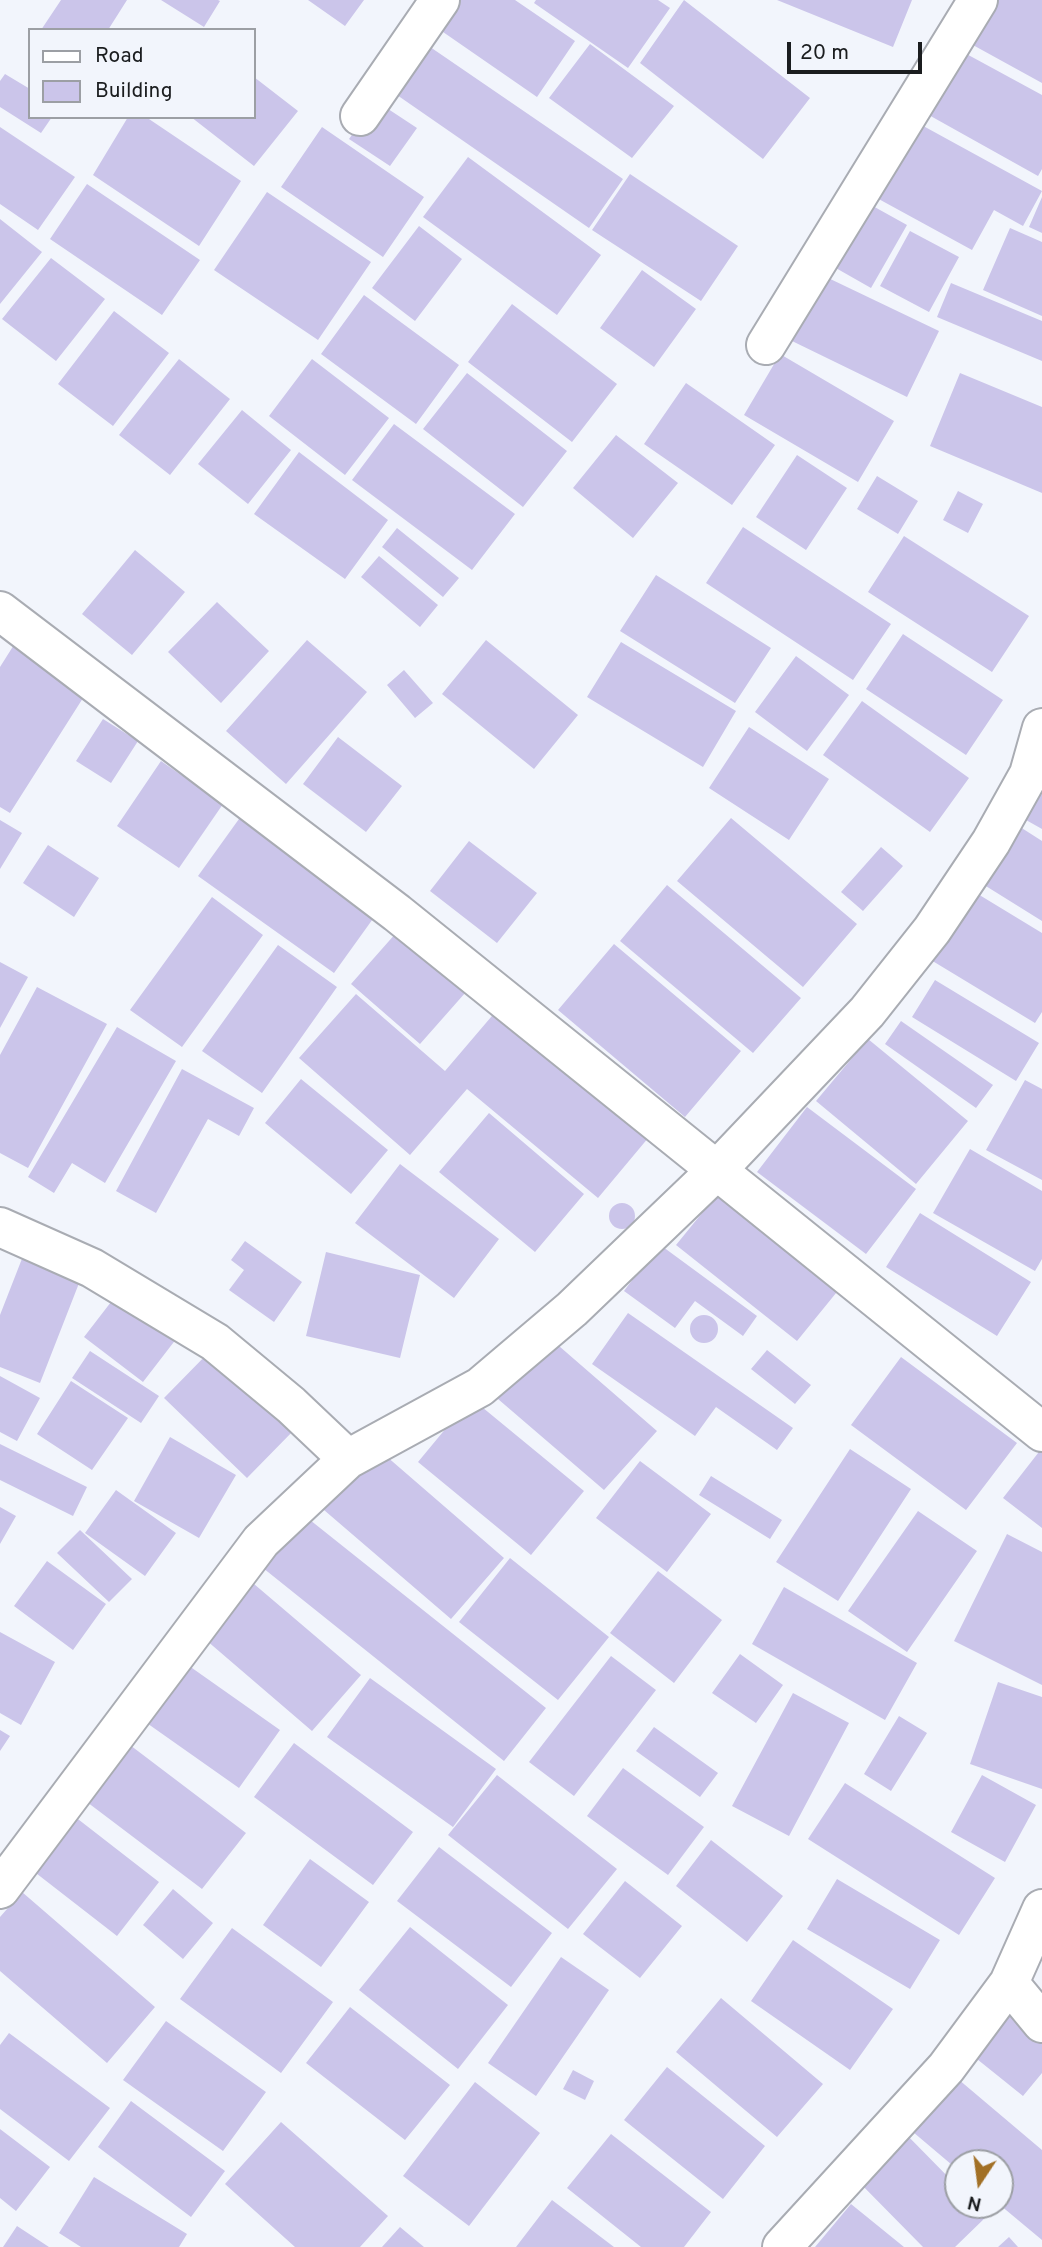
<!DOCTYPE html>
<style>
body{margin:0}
#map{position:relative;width:1042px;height:2247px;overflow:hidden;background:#f2f5fc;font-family:Overpass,sans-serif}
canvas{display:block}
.legend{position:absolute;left:28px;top:28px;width:228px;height:91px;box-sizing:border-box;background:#f2f5fc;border:2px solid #9c9fa4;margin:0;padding:9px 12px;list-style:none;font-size:21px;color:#1b1d1f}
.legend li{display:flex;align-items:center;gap:14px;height:35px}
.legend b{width:35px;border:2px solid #9c9fa4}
.north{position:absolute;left:944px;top:2149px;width:70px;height:70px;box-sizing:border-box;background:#f2f5fc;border:2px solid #9c9fa4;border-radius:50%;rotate:193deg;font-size:19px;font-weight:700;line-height:28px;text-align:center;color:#1b1d1f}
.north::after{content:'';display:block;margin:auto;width:24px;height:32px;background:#a27026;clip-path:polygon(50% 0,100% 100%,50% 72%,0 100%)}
.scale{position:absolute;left:787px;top:42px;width:135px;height:32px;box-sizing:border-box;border:4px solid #1b1d1f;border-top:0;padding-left:9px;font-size:21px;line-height:24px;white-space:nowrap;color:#1b1d1f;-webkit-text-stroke:5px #f2f5fc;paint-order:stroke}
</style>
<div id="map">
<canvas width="1042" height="2247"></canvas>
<ul class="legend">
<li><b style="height:9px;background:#fff"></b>Road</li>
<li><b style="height:19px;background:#cbc5ea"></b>Building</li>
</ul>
<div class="north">N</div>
<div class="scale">20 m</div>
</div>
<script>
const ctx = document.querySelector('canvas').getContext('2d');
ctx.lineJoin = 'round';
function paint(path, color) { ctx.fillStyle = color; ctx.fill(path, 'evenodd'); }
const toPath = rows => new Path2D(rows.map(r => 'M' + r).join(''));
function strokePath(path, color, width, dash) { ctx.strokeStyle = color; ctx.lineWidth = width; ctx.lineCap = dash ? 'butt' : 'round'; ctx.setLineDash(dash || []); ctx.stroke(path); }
paint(toPath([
 [61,0,127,0,108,30,41,30],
 [161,0,218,0,220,1,204,27],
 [308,0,364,0,345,26],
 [446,0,515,0,575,41,537,97,430,23],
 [536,0,658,0,670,8,628,68,534,3],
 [684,0,810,98,763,159,640,63],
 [777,0,912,0,893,47],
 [984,0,1042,0,1042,83,962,39],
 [417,38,623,179,589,228,384,86],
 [590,44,674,106,632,158,549,98],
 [961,51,1042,95,1042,169,1038,176,927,114],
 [5,74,30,89,30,117,52,117,41,133,0,107,0,81],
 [254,77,298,111,254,166,191,117,254,117],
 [376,101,417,128,390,166,349,139],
 [128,117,146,117,241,181,199,246,93,175],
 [916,122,1042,191,1023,226,994,210,972,250,875,197],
 [0,127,75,177,38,230,0,204],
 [322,127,424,197,383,257,281,187],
 [468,157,601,255,557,315,423,217],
 [630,174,738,246,701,301,592,230],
 [87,184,200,260,162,315,50,239],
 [267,192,371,262,318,340,214,270],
 [1042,197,1042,233,1029,227],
 [862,200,907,225,871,288,827,263],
 [0,219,42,252,0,304],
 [419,226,462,259,415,321,372,288],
 [1010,228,1042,242,1042,316,983,290],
 [910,231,959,257,929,312,880,286],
 [51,258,105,299,56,361,2,319],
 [642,270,696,309,654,367,600,328],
 [824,276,939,331,907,397,792,341],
 [951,283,1042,321,1042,361,937,317],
 [364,295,459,365,416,424,321,354],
 [512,304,617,384,572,442,468,362],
 [114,311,169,353,113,426,58,384],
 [780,354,894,421,858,482,744,415],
 [179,359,230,399,170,475,119,435],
 [312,359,389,418,345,475,269,416],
 [467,373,567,451,523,507,423,429],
 [960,373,1042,407,1042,493,930,446],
 [686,383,775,445,732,505,644,444],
 [242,410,291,450,248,504,198,464],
 [394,424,515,514,472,570,352,480],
 [616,435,678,483,633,538,573,488],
 [299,452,388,520,345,579,254,514],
 [797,455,847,488,806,550,756,517],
 [877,476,918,501,898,534,857,509],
 [958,491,983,504,968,533,943,520],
 [743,527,891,624,853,680,706,583],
 [397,528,459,578,443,597,382,547],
 [904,536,1029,616,992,672,868,592],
 [135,550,185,592,132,655,82,614],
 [379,556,438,605,420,627,361,577],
 [656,575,771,648,735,703,620,631],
 [217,602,269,651,221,703,168,652],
 [903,634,1003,700,966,755,866,689],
 [17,640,90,687,10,813,0,807,0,667],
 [307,640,367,692,286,784,226,731],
 [486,640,578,715,534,769,442,694],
 [621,642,736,711,703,767,587,697],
 [796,656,849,695,807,751,755,712],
 [404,670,433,703,415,718,387,685],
 [862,701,969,778,930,832,823,755],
 [103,719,138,741,111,783,76,761],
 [749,727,829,779,789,840,709,788],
 [338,737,402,786,366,832,303,784],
 [161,761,223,804,179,868,117,826],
 [1042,793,1042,829,1026,820],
 [244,812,380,909,334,973,198,876],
 [731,818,857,924,803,987,677,881],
 [0,820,22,833,0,869],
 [1017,825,1042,841,1042,921,981,883],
 [469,841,537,893,497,943,430,891],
 [48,845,99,878,74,917,23,883],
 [881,847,903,866,863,911,841,892],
 [667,885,801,998,753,1053,620,941],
 [963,885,1042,933,1042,1012,1035,1023,921,954],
 [212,897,263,935,182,1047,130,1010],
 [404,924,473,984,420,1044,351,984],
 [614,944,741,1051,685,1117,558,1010],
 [278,945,337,987,262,1093,202,1051],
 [0,962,28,977,0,1028],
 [935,980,1039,1043,1016,1081,912,1017],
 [37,987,107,1024,28,1168,0,1153,0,1055],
 [356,994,445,1071,503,1003,654,1131,598,1198,467,1089,410,1155,299,1058],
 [901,1021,993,1085,976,1108,885,1044],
 [117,1027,176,1061,105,1183,72,1163,54,1193,28,1177],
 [868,1039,968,1121,916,1184,816,1101],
 [182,1069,254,1108,239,1136,208,1119,156,1213,116,1191],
 [301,1079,388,1150,351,1194,265,1123],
 [1025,1080,1042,1089,1042,1180,986,1150],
 [807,1107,916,1189,866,1254,757,1172],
 [489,1113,584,1194,535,1252,439,1172],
 [970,1149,1042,1191,1042,1259,1035,1271,933,1213],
 [400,1164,499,1239,454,1298,355,1223],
 [724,1186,845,1282,797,1341,676,1245],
 '609 1216a13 13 0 1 1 26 0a13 13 0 1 1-26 0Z',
 [920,1213,1031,1282,997,1336,886,1267],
 [245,1241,302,1282,274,1322,229,1290,244,1270,231,1260],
 [659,1244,757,1316,743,1336,695,1301,675,1328,624,1291],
 [25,1251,83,1273,40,1383,0,1367,0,1315],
 [326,1252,420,1275,400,1358,306,1336],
 [121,1289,180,1334,143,1382,84,1337],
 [628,1313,793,1428,777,1450,716,1407,695,1436,592,1364],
 '690 1329a14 14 0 1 1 28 0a14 14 0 1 1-28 0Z',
 [544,1333,657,1431,604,1490,491,1393],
 [213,1348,296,1428,247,1478,164,1398],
 [767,1350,811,1385,795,1404,751,1369],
 [90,1351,159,1396,141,1423,72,1378],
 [901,1357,1017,1443,966,1510,851,1425],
 [0,1376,40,1398,17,1441,0,1432],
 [71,1381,128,1418,92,1470,37,1434],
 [471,1398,584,1491,531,1555,418,1462],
 [170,1437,236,1475,199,1538,134,1501],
 [0,1444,87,1487,73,1516,0,1480],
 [1042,1448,1042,1528,1003,1498],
 [378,1449,504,1558,451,1619,324,1510],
 [850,1449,911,1489,838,1601,776,1562],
 [640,1461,711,1514,667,1572,596,1518],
 [711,1476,782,1520,770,1539,699,1495],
 [116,1490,176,1533,145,1576,85,1533],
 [0,1507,16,1516,0,1544],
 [918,1511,977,1551,907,1652,848,1611],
 [305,1516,546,1708,504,1761,263,1568],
 [80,1530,132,1579,109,1602,57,1553],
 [1007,1534,1042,1552,1042,1685,954,1641],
 [510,1558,609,1637,558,1700,459,1622],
 [47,1561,106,1604,73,1650,14,1606],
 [658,1571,722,1620,674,1683,610,1633],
 [254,1584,361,1675,312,1731,206,1640],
 [784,1587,917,1663,885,1720,752,1644],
 [0,1632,55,1662,21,1725,0,1713],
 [740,1654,783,1685,756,1723,712,1693],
 [175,1656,280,1730,239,1788,134,1714],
 [611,1656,656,1690,574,1796,529,1762],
 [370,1678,496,1769,453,1827,327,1737],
 [998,1682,1042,1697,1042,1789,970,1764],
 [793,1693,849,1723,789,1836,732,1806],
 [899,1716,927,1733,891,1791,864,1774],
 [654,1727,718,1773,700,1797,636,1751],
 [0,1730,10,1736,0,1751],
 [122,1739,246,1833,202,1889,79,1796],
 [294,1743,413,1832,373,1885,254,1797],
 [623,1768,704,1827,668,1875,587,1816],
 [497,1775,617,1869,568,1929,448,1835],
 [982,1775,1036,1805,1005,1862,951,1832],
 [845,1783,995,1878,959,1935,808,1839],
 [74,1816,159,1882,117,1936,32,1870],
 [711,1840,783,1896,747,1942,676,1886],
 [439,1847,552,1933,511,1987,397,1901],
 [310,1859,369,1902,321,1967,263,1925],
 [837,1879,940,1940,910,1989,807,1929],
 [625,1881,682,1926,640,1978,583,1934],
 [173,1889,213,1923,183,1959,143,1925],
 [22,1892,155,2007,107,2063,0,1971,0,1917],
 [410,1927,508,2005,458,2069,359,1990],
 [232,1928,333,2002,281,2073,180,1999],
 [793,1940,893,2009,850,2070,751,2001],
 [561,1957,609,1990,536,2096,488,2063],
 [721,1998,823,2084,777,2137,676,2052],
 [998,2003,1042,2039,1042,2073,1023,2096,962,2047],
 [350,2007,450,2085,405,2140,306,2063],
 [166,2021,266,2092,223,2151,123,2080],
 [9,2033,110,2108,69,2161,0,2109,0,2045],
 [667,2067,765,2146,723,2199,624,2120],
 [573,2070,594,2081,585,2100,563,2089],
 [958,2079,1042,2150,1042,2240,1000,2205,1000,2163,958,2163,958,2170,913,2132],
 [475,2082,540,2133,469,2226,403,2176],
 [131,2101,225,2171,191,2217,98,2147],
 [281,2122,388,2216,360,2247,295,2247,225,2184],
 [0,2129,50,2167,16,2211,0,2198],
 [902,2130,958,2187,958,2205,975,2205,986,2217,955,2247,923,2247,854,2177],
 [611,2134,711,2212,684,2247,641,2247,567,2188],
 [94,2177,187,2234,179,2247,81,2247,59,2233],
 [552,2200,614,2247,516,2247],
 [851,2204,904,2247,815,2247],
 [17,2226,49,2247,3,2247],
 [400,2227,424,2247,382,2247],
 [1009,2237,1018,2247,998,2247]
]), '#cbc5ea');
const minor = toPath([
 [360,116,440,0],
 [766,345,978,0],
 [0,611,397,913,1042,1432],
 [0,1227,92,1268,215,1342,291,1405,348,1459],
 [0,1889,261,1541,348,1459,480,1387,572,1309,717,1170,867,1012,932,930,991,842,1029,774,1042,728],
 [1009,1983,1042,2023],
 [782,2247,946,2068,1009,1983,1042,1909]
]);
strokePath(minor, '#a9acb3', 42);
strokePath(minor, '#fff', 38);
</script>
